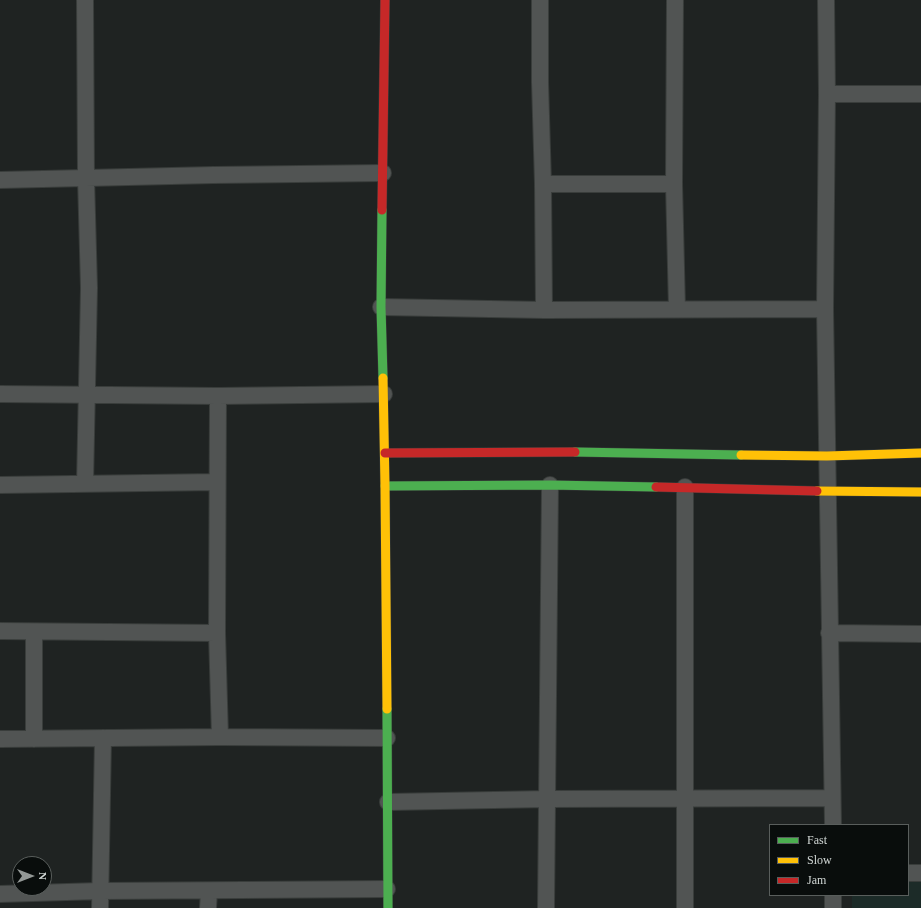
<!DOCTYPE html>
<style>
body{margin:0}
#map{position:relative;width:921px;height:908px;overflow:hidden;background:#1f2322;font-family:"Times New Roman",serif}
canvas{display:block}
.legend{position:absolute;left:769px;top:824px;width:140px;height:72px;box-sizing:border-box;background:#090d0c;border:1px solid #595e5c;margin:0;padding:5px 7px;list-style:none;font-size:12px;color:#d1d7d5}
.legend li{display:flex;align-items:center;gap:8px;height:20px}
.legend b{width:20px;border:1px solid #595e5c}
.north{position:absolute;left:12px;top:856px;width:40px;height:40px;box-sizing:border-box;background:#090d0c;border:1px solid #595e5c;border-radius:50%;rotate:90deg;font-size:11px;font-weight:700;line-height:16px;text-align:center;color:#d1d7d5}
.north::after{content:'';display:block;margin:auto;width:14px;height:18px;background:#939896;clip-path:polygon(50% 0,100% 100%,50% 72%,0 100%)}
</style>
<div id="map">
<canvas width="921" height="908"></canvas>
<ul class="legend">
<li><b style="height:5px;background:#4caf50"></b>Fast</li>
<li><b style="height:5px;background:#ffc107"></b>Slow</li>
<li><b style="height:5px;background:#c62828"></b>Jam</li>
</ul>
<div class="north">N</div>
</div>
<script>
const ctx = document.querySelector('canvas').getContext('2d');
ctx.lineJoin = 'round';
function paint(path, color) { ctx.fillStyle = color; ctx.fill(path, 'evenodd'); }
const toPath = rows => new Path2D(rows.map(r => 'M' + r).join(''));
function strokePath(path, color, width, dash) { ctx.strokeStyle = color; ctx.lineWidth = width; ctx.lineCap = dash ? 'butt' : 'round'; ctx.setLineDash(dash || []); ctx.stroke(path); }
paint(toPath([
 [908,882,921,882,921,908,852,908,852,895,908,895]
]), '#1c2b28');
const street = toPath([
 [540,0,540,82,543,184,544,310],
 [675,0,674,184,677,309],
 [826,0,827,94,825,309,833,825],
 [827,94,921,94],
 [0,180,214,175,383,173],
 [543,184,674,184],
 [381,307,544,310,825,309],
 [0,394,218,396,384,394],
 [218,396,217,633,220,737],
 [85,484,89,288,86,178,85,0],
 [0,485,217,482],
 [685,487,685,908],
 [0,631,217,633],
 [34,632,34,739],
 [829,633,921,634],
 [0,739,220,737,387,738],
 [388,802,547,799,832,798],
 [908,873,921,873],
 [0,894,100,891,387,889],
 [100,908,103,738],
 [208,908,209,891],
 [546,908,550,485],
 [833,908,833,895]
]);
const fast = toPath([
 [382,210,381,307,383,378],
 [575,452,741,455],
 [385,486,550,485,656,487],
 [387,709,388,908]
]);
const slow = toPath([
 [383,378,385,486,387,709],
 [741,455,827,456,921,453],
 [817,491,921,492]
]);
const jam = toPath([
 [382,210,385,0],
 [385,453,575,452],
 [656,487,817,491]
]);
strokePath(street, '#393d3b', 18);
strokePath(fast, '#393d3b', 10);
strokePath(slow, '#393d3b', 10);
strokePath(jam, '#393d3b', 10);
strokePath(street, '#515453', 16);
strokePath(fast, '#4caf50', 9);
strokePath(slow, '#ffc107', 9);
strokePath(jam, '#c62828', 9);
</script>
